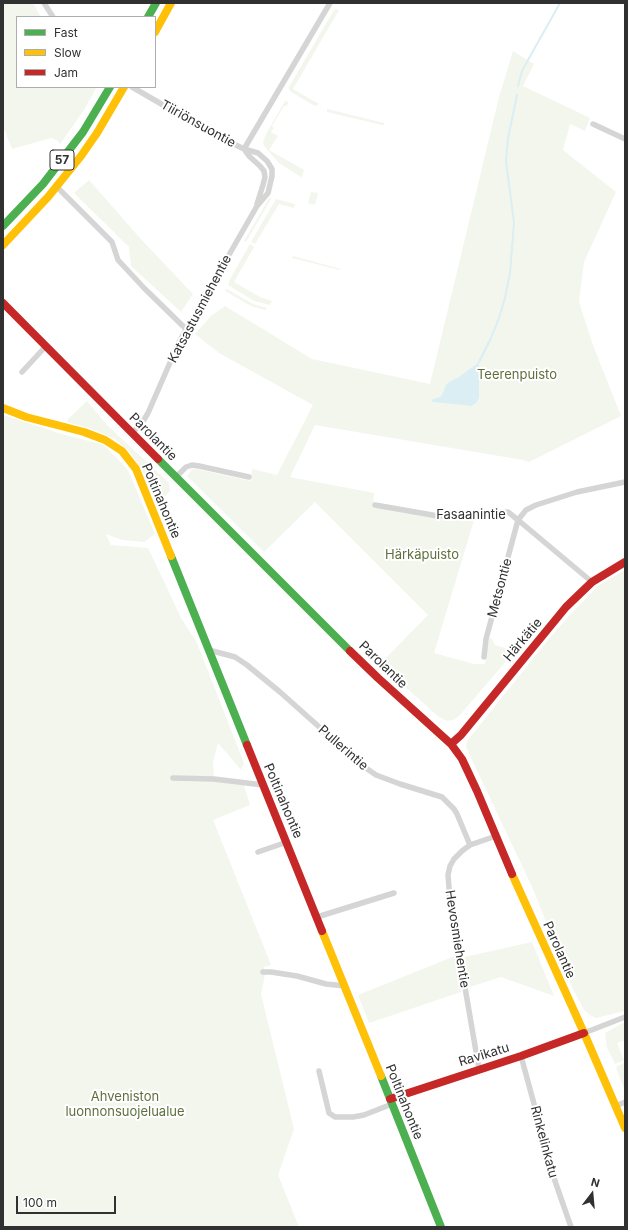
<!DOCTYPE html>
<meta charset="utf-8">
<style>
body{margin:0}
#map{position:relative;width:628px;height:1230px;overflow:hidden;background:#fff;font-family:Inter,sans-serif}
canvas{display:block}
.frame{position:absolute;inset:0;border:4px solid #313131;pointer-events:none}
.legend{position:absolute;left:16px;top:16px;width:140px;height:72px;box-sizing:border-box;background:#fff;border:1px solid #adadad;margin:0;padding:5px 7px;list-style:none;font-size:12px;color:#313131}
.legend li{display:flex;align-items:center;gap:8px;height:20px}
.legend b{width:20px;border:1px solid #adadad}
.north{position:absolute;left:572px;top:1174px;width:40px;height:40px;-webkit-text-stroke:3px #fff;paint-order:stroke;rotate:16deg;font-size:11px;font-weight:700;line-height:16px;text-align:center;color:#313131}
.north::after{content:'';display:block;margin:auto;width:14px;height:18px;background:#313131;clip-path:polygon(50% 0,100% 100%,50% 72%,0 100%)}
.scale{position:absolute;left:16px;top:1196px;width:100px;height:18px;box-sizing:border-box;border:2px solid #313131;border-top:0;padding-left:5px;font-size:12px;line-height:14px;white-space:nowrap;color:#313131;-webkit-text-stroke:3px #fff;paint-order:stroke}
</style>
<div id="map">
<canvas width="628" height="1230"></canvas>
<div class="frame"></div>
<ul class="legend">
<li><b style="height:5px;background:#4caf50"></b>Fast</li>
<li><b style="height:5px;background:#ffc107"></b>Slow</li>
<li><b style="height:5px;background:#c62828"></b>Jam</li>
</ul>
<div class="north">N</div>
<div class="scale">100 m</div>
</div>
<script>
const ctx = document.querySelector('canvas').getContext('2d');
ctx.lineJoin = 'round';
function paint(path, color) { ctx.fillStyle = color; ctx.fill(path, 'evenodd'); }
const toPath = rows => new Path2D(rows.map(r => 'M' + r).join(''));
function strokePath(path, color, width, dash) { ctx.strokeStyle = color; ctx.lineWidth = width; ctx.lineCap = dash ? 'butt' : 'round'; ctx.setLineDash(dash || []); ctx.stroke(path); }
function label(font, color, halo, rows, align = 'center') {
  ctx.font = font + ' Inter,sans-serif'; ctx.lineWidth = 4; ctx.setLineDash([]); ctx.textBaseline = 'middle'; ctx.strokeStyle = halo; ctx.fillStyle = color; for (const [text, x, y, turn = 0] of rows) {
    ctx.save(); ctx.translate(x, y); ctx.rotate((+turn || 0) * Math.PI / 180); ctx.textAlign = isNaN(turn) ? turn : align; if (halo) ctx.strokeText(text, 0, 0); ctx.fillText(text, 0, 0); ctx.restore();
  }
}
paint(toPath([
 [3,3,33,3,41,17,17,17,17,87,97,87,84,110,60,144,57,140,51,138,12,149,3,126],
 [336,9,339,10,293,89,319,104,315,106,291,92,289,89,289,87,334,10],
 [513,51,534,64,523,86,590,118,585,131,570,124,563,150,616,192,584,262,579,302,593,345,621,416,529,462,523,460,315,425,290,477,374,493,373,506,441,518,474,520,434,653,474,664,485,664,489,638,492,639,495,645,515,651,459,716,453,720,447,721,439,717,403,685,381,663,428,615,315,502,264,552,187,476,193,469,196,469,251,481,252,469,277,475,313,405,219,353,195,334,211,316,225,306,312,359,430,384,499,97],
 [285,101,289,102,286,106,284,106,272,126,274,128,271,132,278,136,269,150,304,170,302,177,301,177,279,163,264,146,263,142,265,136],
 [327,109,384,123,384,125,382,125,327,112],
 [89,180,139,237,193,294,181,312,131,266,129,247,74,193],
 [311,192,318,193,315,205,308,203],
 [270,197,271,199,246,242,244,241],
 [276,199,295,204,294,208,279,204,255,244,251,242],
 [250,244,254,247,234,282,260,297,272,301,270,305,254,301,228,285,230,279],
 [293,256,341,269,340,270,292,258],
 [226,289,227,289,253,304,267,308,265,310,251,306,227,292,225,290],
 [87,401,107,425,169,483,170,491,162,500,159,500,150,480,148,480,130,452,115,439,89,428,67,422,68,419],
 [3,415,62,434,104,445,128,470,155,534,144,542,122,540,106,534,111,545,148,548,162,577,181,618,197,643,244,763,241,770,218,743,213,762,214,778,243,782,250,805,213,820,271,965,264,967,265,974,261,994,294,1129,278,1175,299,1227,3,1227],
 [625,570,625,1011,596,1018,590,1015,584,1010,572,987,533,889,466,747,467,741,483,721,548,640,570,615,598,586,611,578],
 [532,942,554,996,501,977,470,987,465,957],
 [455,956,461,992,369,1023,358,995],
 [625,1022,625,1040,617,1043,624,1060,615,1064,607,1048,605,1033],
 [625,1063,625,1091,616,1068,617,1066]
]), '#f3f6ed');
paint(toPath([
 [479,362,479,398,476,403,471,406,464,405,433,402,431,400,440,397,442,395,446,385,451,381,459,377]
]), '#dbeef3');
strokePath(toPath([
 [518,86,522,71,528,60,560,3],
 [479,362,491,338,499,318,505,298,510,273,514,223,506,161,508,138,517,95]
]), '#dbeef3', 2);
strokePath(toPath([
 [44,3,53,17],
 [593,124,625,139],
 [244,149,330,3],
 [244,149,249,156,260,166,264,171,265,177,263,185,257,204],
 [57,187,112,242,118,260,144,288,186,329],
 [22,372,46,346],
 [132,433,142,423,148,413,179,342,257,206,268,193,272,176,272,169,267,161,258,153,244,149,208,131,132,87],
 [176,477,186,467,192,465,199,466,249,477],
 [375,505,438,516,508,512,518,520,592,582],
 [209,650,235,657,247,665,280,692,363,766,376,775,400,784,442,797,454,809,457,814,470,845],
 [484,657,486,639,518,520,526,510,536,505,577,492,625,482],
 [173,778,214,779,263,785],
 [258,852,287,842],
 [317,917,394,893],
 [263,972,271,972,297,976,326,984,345,986],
 [584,1033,625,1017],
 [521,1056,555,1181,571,1227],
 [479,1069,450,900,448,875,450,866,454,859,462,851,470,845,496,836],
 [319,1071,329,1113,335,1117,353,1117,364,1115,392,1104],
 [616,1106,625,1102]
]), '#d5d5d5', 5.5);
strokePath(toPath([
 [148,17,156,3],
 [3,226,43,184,83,132,110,87],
 [158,459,350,651],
 [171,556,247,745],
 [381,1076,441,1227]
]), '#4caf50', 8);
strokePath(toPath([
 [155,32,171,3],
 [3,245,48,197,81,156,97,133,124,87],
 [3,408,26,417,84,432,105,440,122,451,136,469,171,556],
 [512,874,584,1033,625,1128],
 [322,931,381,1076]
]), '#ffc107', 8);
strokePath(toPath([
 [3,303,158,459],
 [350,651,378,678,451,744,462,759,477,791,512,874],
 [451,744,461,735,566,607,592,582,625,562],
 [247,745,322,931],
 [390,1099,521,1056,584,1033]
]), '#c62828', 8);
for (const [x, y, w] of [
 [62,160,24]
]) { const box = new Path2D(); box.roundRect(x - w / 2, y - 10, w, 20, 3); ctx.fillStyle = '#fff'; ctx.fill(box); strokePath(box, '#313131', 1); }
label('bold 12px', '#313131', null, [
 ["57",62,160]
]);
label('13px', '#313131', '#fff', [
 ["Tiiriönsuontie",198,124,29],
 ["Katsastusmiehentie",200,309,-62],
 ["Parolantie",153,437,45],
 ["Poltinahontie",161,501,67],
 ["Fasaanintie",471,515],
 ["Metsontie",500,588,-75],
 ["Härkätie",523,640,-50],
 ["Parolantie",383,665,44],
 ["Pullerintie",343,748,41],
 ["Poltinahontie",283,801,67],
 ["Hevosmiehentie",457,939,81],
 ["Parolantie",559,950,66],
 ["Ravikatu",484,1055,-17],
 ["Poltinahontie",404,1102,68],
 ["Rinkelinkatu",544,1142,75]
]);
label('13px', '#5e703c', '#fff', [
 ["Teerenpuisto",517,375],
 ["Härkäpuisto",422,555],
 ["Ahveniston",125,1097],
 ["luonnonsuojelualue",125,1112]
]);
</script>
